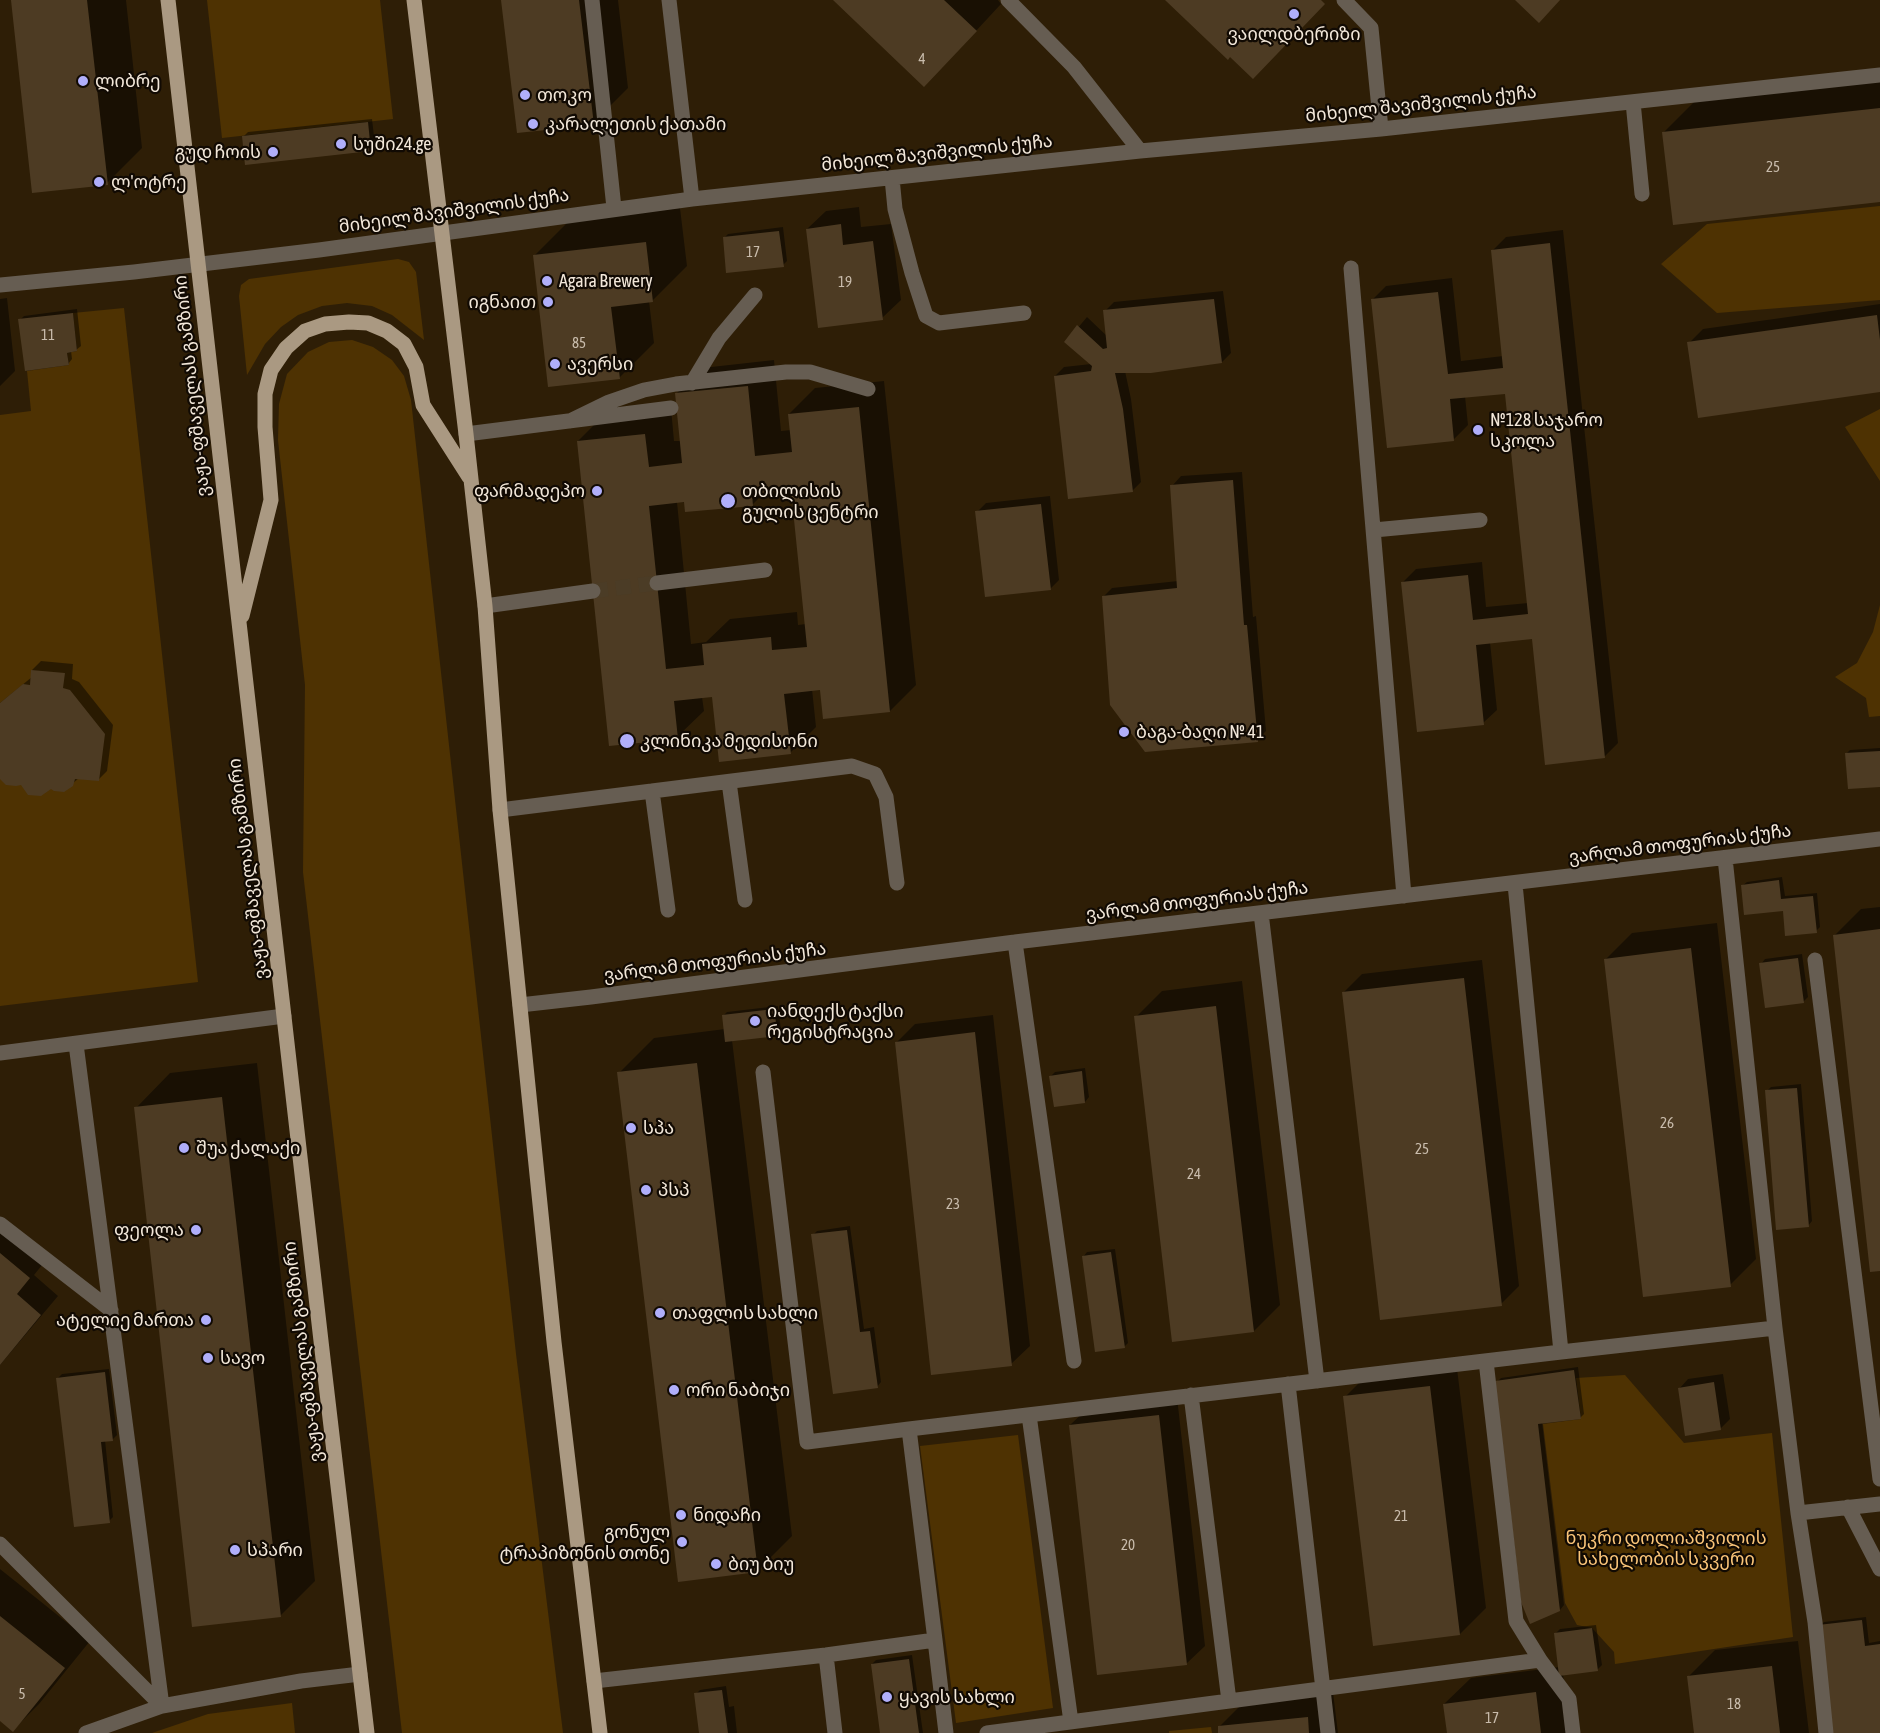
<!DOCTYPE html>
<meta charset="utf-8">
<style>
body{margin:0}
canvas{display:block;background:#2e1e06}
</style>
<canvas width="1880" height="1733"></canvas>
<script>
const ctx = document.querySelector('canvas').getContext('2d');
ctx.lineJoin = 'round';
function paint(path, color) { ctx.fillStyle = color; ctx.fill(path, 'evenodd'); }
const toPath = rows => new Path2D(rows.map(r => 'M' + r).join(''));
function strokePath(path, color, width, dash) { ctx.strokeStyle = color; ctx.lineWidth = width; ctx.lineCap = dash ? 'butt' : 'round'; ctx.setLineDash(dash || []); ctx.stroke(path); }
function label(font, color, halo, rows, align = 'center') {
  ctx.font = font + ' "Asap Condensed","Noto Sans Georgian",sans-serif'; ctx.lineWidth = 4.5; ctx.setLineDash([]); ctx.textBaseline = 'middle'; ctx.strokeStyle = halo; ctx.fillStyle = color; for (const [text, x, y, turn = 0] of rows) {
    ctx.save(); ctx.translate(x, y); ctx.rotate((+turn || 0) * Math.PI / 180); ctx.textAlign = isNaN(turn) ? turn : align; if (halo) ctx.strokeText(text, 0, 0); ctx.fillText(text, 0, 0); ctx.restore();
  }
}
paint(toPath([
 [207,0,380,0,393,119,222,138],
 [1880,206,1880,300,1717,313,1661,264,1707,224],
 [398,259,409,262,416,272,424,340,392,315,372,306,347,303,322,306,298,315,281,327,265,344,247,375,239,296,241,285,249,279],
 [124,308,198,982,0,1006,0,415,31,411,27,371,69,365,67,353,77,351,73,313],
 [352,340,373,347,392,360,404,376,411,400,516,1354,563,1733,402,1733,303,872,305,685,278,440,279,404,287,374,308,352,329,342],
 [1880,409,1880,481,1845,427],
 [1880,605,1880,716,1869,717,1866,698,1835,677,1857,663,1873,632],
 [1625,1375,1684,1443,1772,1433,1793,1637,1615,1664,1614,1652,1592,1628,1577,1625,1565,1603,1543,1424,1581,1419,1576,1378],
 [1018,1435,1053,1708,956,1723,920,1446],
 [292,1703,295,1733,152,1733,208,1714],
 [1211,1727,1212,1733,1169,1733,1169,1731]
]), '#4e3202');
paint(toPath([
 [12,0,126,0,142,148,107,183],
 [503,0,618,0,628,88,593,123],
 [835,0,998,0,1001,4,950,59],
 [1880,77,1880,200,1664,132,1699,97],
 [372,119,375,145,370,149,244,136,248,132],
 [859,207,861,227,891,224,901,300,882,318,807,229,826,211],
 [680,208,687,266,652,301,649,301,654,343,619,378,534,256,569,221],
 [783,227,787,261,783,265,724,238,728,234],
 [1563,230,1618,743,1604,757,1533,637,1490,642,1497,710,1483,723,1402,583,1416,569,1482,562,1486,607,1528,603,1506,392,1465,396,1468,425,1454,439,1372,300,1386,286,1452,278,1461,361,1503,356,1492,251,1506,237],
 [1223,291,1231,353,1222,362,1125,371,1131,399,1141,482,1132,491,1055,376,1064,367,1091,364,1066,342,1087,317,1107,336,1105,311,1114,302],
 [7,298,15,371,0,386,0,299],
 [1880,304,1880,391,1689,343,1703,329],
 [77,309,81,346,76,350,71,351,72,359,68,364,20,320,24,316],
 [774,360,781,431,791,430,789,414,815,388,884,381,916,685,890,711,821,688,812,689,816,727,790,753,714,695,702,697,704,711,677,737,578,441,604,415,671,408,674,441,681,441,676,394,702,368],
 [792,489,806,624,798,625,797,612,730,619,706,642,691,644,677,502,753,504,765,492],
 [1242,472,1253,617,1256,616,1266,731,1257,740,1103,597,1112,588,1178,581,1172,486,1181,476],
 [1050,496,1059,580,1050,589,977,512,986,503],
 [41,661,73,664,72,679,79,682,113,725,107,771,98,780,79,778,72,784,51,787,21,783,0,777,0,703,32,677,32,670],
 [1880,748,1880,785,1846,754,1850,750],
 [1782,877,1785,896,1817,893,1820,927,1816,931,1784,909,1742,886,1747,882],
 [1880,907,1880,1269,1835,935,1861,909],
 [1717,923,1756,1259,1730,1285,1606,959,1632,933],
 [1802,954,1808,997,1804,1001,1766,1006,1761,964,1765,959],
 [1482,960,1519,1286,1501,1304,1344,992,1362,974],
 [1242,981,1280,1305,1254,1331,1136,1017,1162,991],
 [778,1006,781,1030,777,1034,732,1040,792,1536,757,1571,619,1073,654,1038,725,1029,723,1016,727,1012],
 [993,1015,1030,1346,1011,1364,897,1042,915,1024],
 [257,1063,315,1581,280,1616,136,1108,170,1073],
 [1085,1068,1089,1097,1085,1102,1051,1076,1055,1072],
 [1801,1084,1812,1221,1808,1226,1767,1091,1771,1087],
 [0,1221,47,1259,34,1275,58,1296,0,1365],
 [850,1226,864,1329,874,1327,881,1382,877,1387,813,1235,817,1231],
 [1115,1249,1128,1343,1124,1347,1083,1257,1087,1252],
 [1456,1360,1486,1608,1460,1634,1345,1397,1371,1371],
 [1578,1367,1584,1414,1580,1418,1542,1422,1564,1605,1560,1610,1497,1382,1501,1378],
 [109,1369,117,1435,113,1439,105,1440,113,1517,109,1521,58,1378,62,1374],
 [1723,1374,1730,1419,1721,1428,1679,1389,1688,1379],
 [1177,1397,1205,1646,1186,1664,1070,1425,1089,1407],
 [0,1569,90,1641,39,1704,13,1730,0,1719],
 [1866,1617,1869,1643,1880,1641,1880,1733,1820,1626,1824,1622],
 [1596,1625,1602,1665,1598,1669,1563,1674,1570,1733,1448,1733,1444,1704,1471,1678,1560,1667,1556,1633,1560,1629],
 [1798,1641,1809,1733,1695,1733,1689,1676,1715,1650],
 [912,1655,923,1733,882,1733,872,1664,876,1660],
 [726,1686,729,1707,734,1706,737,1733,701,1733,696,1694,700,1690],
 [1333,1692,1338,1733,1220,1733,1219,1727,1245,1701]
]), '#0007');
paint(toPath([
 [11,0,87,0,108,185,32,193],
 [501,0,579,0,594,125,517,133],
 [833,0,944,0,977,31,924,87],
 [1165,0,1321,0,1325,4,1253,79,1230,57,1228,60],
 [1515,0,1560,0,1539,23],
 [1880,108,1880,202,1673,225,1662,132],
 [368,122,371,151,245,165,242,136],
 [841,224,843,245,873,241,883,320,818,328,806,229],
 [779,231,784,267,726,273,723,237],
 [646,242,653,302,611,307,620,379,548,387,533,255],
 [1550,243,1605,758,1545,765,1532,639,1476,645,1484,725,1417,732,1401,582,1468,575,1473,620,1528,614,1505,394,1450,399,1454,441,1387,448,1371,299,1438,292,1448,374,1503,368,1491,250],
 [1214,299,1222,363,1151,373,1115,373,1123,409,1133,492,1068,499,1054,376,1091,371,1092,366,1064,342,1077,325,1103,349,1107,348,1103,310],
 [73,313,77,351,67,353,69,365,25,371,18,319],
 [1877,315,1880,340,1880,392,1698,418,1687,342],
 [748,386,755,456,792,452,788,414,859,407,890,712,823,719,820,690,784,694,791,754,719,762,712,697,674,701,678,739,609,746,577,441,645,434,649,467,682,463,675,393],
 [791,490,807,647,772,650,771,637,702,644,704,665,666,669,649,506,684,502,685,512,753,506,752,494],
 [1233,480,1244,625,1247,625,1258,742,1145,752,1110,705,1102,596,1177,588,1170,485],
 [1041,504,1051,590,985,597,975,511],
 [31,670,65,673,63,688,70,690,105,734,99,781,75,779,73,786,64,792,54,791,51,789,41,796,28,795,21,785,16,786,6,785,0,779,0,703,23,684,30,685],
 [1880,751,1880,787,1848,789,1845,753],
 [1779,880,1781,899,1813,896,1817,933,1785,936,1783,911,1744,915,1741,885],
 [1880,929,1880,1271,1870,1272,1833,935],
 [1691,948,1731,1287,1643,1297,1604,959],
 [1798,958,1804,1003,1765,1008,1759,963],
 [1464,978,1502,1306,1380,1320,1342,992],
 [1216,1006,1254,1332,1172,1342,1134,1016],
 [774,1009,778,1036,725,1042,722,1015],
 [975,1032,1012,1366,931,1375,895,1042],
 [697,1063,758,1572,678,1582,617,1072],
 [1082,1071,1085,1103,1054,1107,1049,1076],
 [1797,1088,1809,1227,1776,1230,1765,1090],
 [222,1097,281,1617,192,1627,134,1107],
 [847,1230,860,1332,870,1331,878,1388,833,1394,811,1234],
 [1111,1252,1125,1348,1095,1352,1082,1256],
 [0,1253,30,1278,17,1294,41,1315,0,1365],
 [1574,1370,1581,1419,1538,1424,1560,1611,1530,1624,1521,1602,1495,1381],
 [105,1372,113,1441,101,1442,110,1523,74,1527,56,1378],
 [1714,1382,1721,1430,1685,1436,1678,1388],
 [1430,1386,1460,1635,1373,1646,1343,1396],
 [1159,1415,1187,1665,1097,1675,1069,1425],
 [0,1616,65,1668,13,1732,0,1721],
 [1862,1620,1865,1646,1880,1644,1880,1733,1830,1733,1818,1625],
 [1592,1628,1598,1671,1559,1676,1554,1633],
 [909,1659,919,1733,880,1733,871,1664],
 [1772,1666,1780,1733,1694,1733,1687,1676],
 [722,1690,728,1733,699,1733,694,1693],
 [1536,1692,1541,1733,1447,1733,1443,1704],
 [1308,1717,1309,1733,1218,1733,1218,1726]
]), '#4d3b23');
strokePath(toPath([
 [593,591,657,583]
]), '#4b3c26', 15, [15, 8]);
strokePath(toPath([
 [592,0,614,208],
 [669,0,692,199],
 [1008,0,1074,67,1140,151],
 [1344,0,1371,28,1381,129],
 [1633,102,1642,194],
 [892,178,895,209,912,273,926,316,939,323,1024,313],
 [1351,268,1404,896],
 [0,285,134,272,319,250,692,199,1140,151,1381,129,1880,75],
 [692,383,719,338,755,295],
 [570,421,609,402,644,390,676,384,786,372,810,372,868,389],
 [466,434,671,408],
 [1374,530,1480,520],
 [657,583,765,570],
 [485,606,593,591],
 [729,782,745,900],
 [652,791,668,910],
 [500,810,852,766,875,774,886,797,897,883],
 [1725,858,1775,1328,1798,1513,1815,1622,1826,1733],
 [1515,884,1561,1352],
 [1261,913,1317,1381],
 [1015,942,1074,1361],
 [1815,960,1880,1479],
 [520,1005,591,997,1015,942,1880,839],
 [76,1044,162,1706],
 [0,1053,284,1016],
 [763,1072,807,1442,909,1429],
 [0,1224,111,1310],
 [1486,1361,1516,1621,1540,1660,1569,1699,1573,1733],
 [1288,1384,1328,1733],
 [1191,1395,1229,1701],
 [1029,1415,1071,1722],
 [1848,1507,1880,1569],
 [1798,1513,1880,1504],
 [0,1544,162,1706],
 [935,1640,946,1733],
 [826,1655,835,1733],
 [594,1681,826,1655,935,1640,909,1429,1561,1352,1775,1328],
 [86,1733,162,1706,301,1681,360,1674],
 [987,1733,1540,1660]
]), '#665d52', 15);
strokePath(toPath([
 [168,0,324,1367,367,1733],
 [414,0,466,434,485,606,500,810,554,1342,600,1733],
 [242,616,271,500,265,427,265,394,271,370,286,348,305,331,325,324,349,322,368,323,387,331,404,344,416,367,423,405,469,477]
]), '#aa9982', 15);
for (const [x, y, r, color] of [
 [1294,14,6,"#b0aefa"],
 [83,81,6,"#b0aefa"],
 [525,95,6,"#b0aefa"],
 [533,124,6,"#b0aefa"],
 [341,144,6,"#b0aefa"],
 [273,152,6,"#b0aefa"],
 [99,182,6,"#b0aefa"],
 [547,281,6,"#b0aefa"],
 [548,302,6,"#b0aefa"],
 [555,364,6,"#b0aefa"],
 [1478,430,6,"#b0aefa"],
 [597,491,6,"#b0aefa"],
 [728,501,8,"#b0aefa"],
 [1124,732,6,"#b0aefa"],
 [627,741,8,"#b0aefa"],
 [755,1021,6,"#b0aefa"],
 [631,1128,6,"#b0aefa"],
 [184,1148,6,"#b0aefa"],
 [646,1190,6,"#b0aefa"],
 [196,1230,6,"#b0aefa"],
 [660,1313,6,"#b0aefa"],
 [206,1320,6,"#b0aefa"],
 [208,1358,6,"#b0aefa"],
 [674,1390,6,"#b0aefa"],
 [681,1515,6,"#b0aefa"],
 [682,1542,6,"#b0aefa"],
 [235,1550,6,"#b0aefa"],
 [716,1564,6,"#b0aefa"],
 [887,1697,6,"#b0aefa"]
]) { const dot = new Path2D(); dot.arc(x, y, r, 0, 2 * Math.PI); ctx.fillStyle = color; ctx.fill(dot); strokePath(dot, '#110a03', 2); }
label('15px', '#c9bcac', null, [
 ["4",922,59],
 ["25",1773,167],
 ["17",753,252],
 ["19",845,282],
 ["11",48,335],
 ["85",579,343],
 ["26",1667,1123],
 ["25",1422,1149],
 ["24",1194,1174],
 ["23",953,1204],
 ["21",1401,1516],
 ["20",1128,1545],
 ["5",22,1694],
 ["18",1734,1704],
 ["17",1492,1718]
]);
label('18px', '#f2e7d9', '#110a03', [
 ["ვაილდბერიზი",1294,34,"center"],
 ["ლიბრე",95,81],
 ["თოკო",537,95],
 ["კარალეთის ქათამი",545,124],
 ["სუში24.ge",353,144],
 ["გუდ ჩოის",261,152,"right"],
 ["ლ'ოტრე",111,182],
 ["Agara Brewery",559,281],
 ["იგნაით",536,302,"right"],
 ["ავერსი",567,364],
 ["№128 საჯარო",1490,420],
 ["სკოლა",1490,441],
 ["ფარმადეპო",585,491,"right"],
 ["თბილისის",742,491],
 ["გულის ცენტრი",742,512],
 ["ბაგა-ბაღი № 41",1136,732],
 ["კლინიკა მედისონი",640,741],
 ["იანდექს ტაქსი",767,1011],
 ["რეგისტრაცია",767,1032],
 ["სპა",643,1128],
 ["შუა ქალაქი",196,1148],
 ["პსპ",658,1190],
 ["ფეოლა",184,1230,"right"],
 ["თაფლის სახლი",672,1313],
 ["ატელიე მართა",194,1320,"right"],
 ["სავო",220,1358],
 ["ორი ნაბიჯი",686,1390],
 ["ნიდაჩი",693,1515],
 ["გონულ",670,1532,"right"],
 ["ტრაპიზონის თონე",670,1553,"right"],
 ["სპარი",247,1550],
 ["ბიუ ბიუ",728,1564],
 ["ყავის სახლი",899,1697]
], 'left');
label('18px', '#f2e7d9', '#110a03', [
 ["მიხეილ შავიშვილის ქუჩა",1421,104,-6],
 ["მიხეილ შავიშვილის ქუჩა",937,153,-6],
 ["მიხეილ შავიშვილის ქუჩა",454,211,-8],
 ["ვაჟა-ფშაველას გამზირი",192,386,-96],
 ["ვარლამ თოფურიას ქუჩა",1680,844,-7],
 ["ვაჟა-ფშაველას გამზირი",248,869,-97],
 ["ვარლამ თოფურიას ქუჩა",1197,901,-7],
 ["ვარლამ თოფურიას ქუჩა",715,962,-7],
 ["ვაჟა-ფშაველას გამზირი",303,1352,-97]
]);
label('18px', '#fbc579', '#110a03', [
 ["ნუკრი დოლიაშვილის",1666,1538],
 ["სახელობის სკვერი",1666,1559]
]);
</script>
